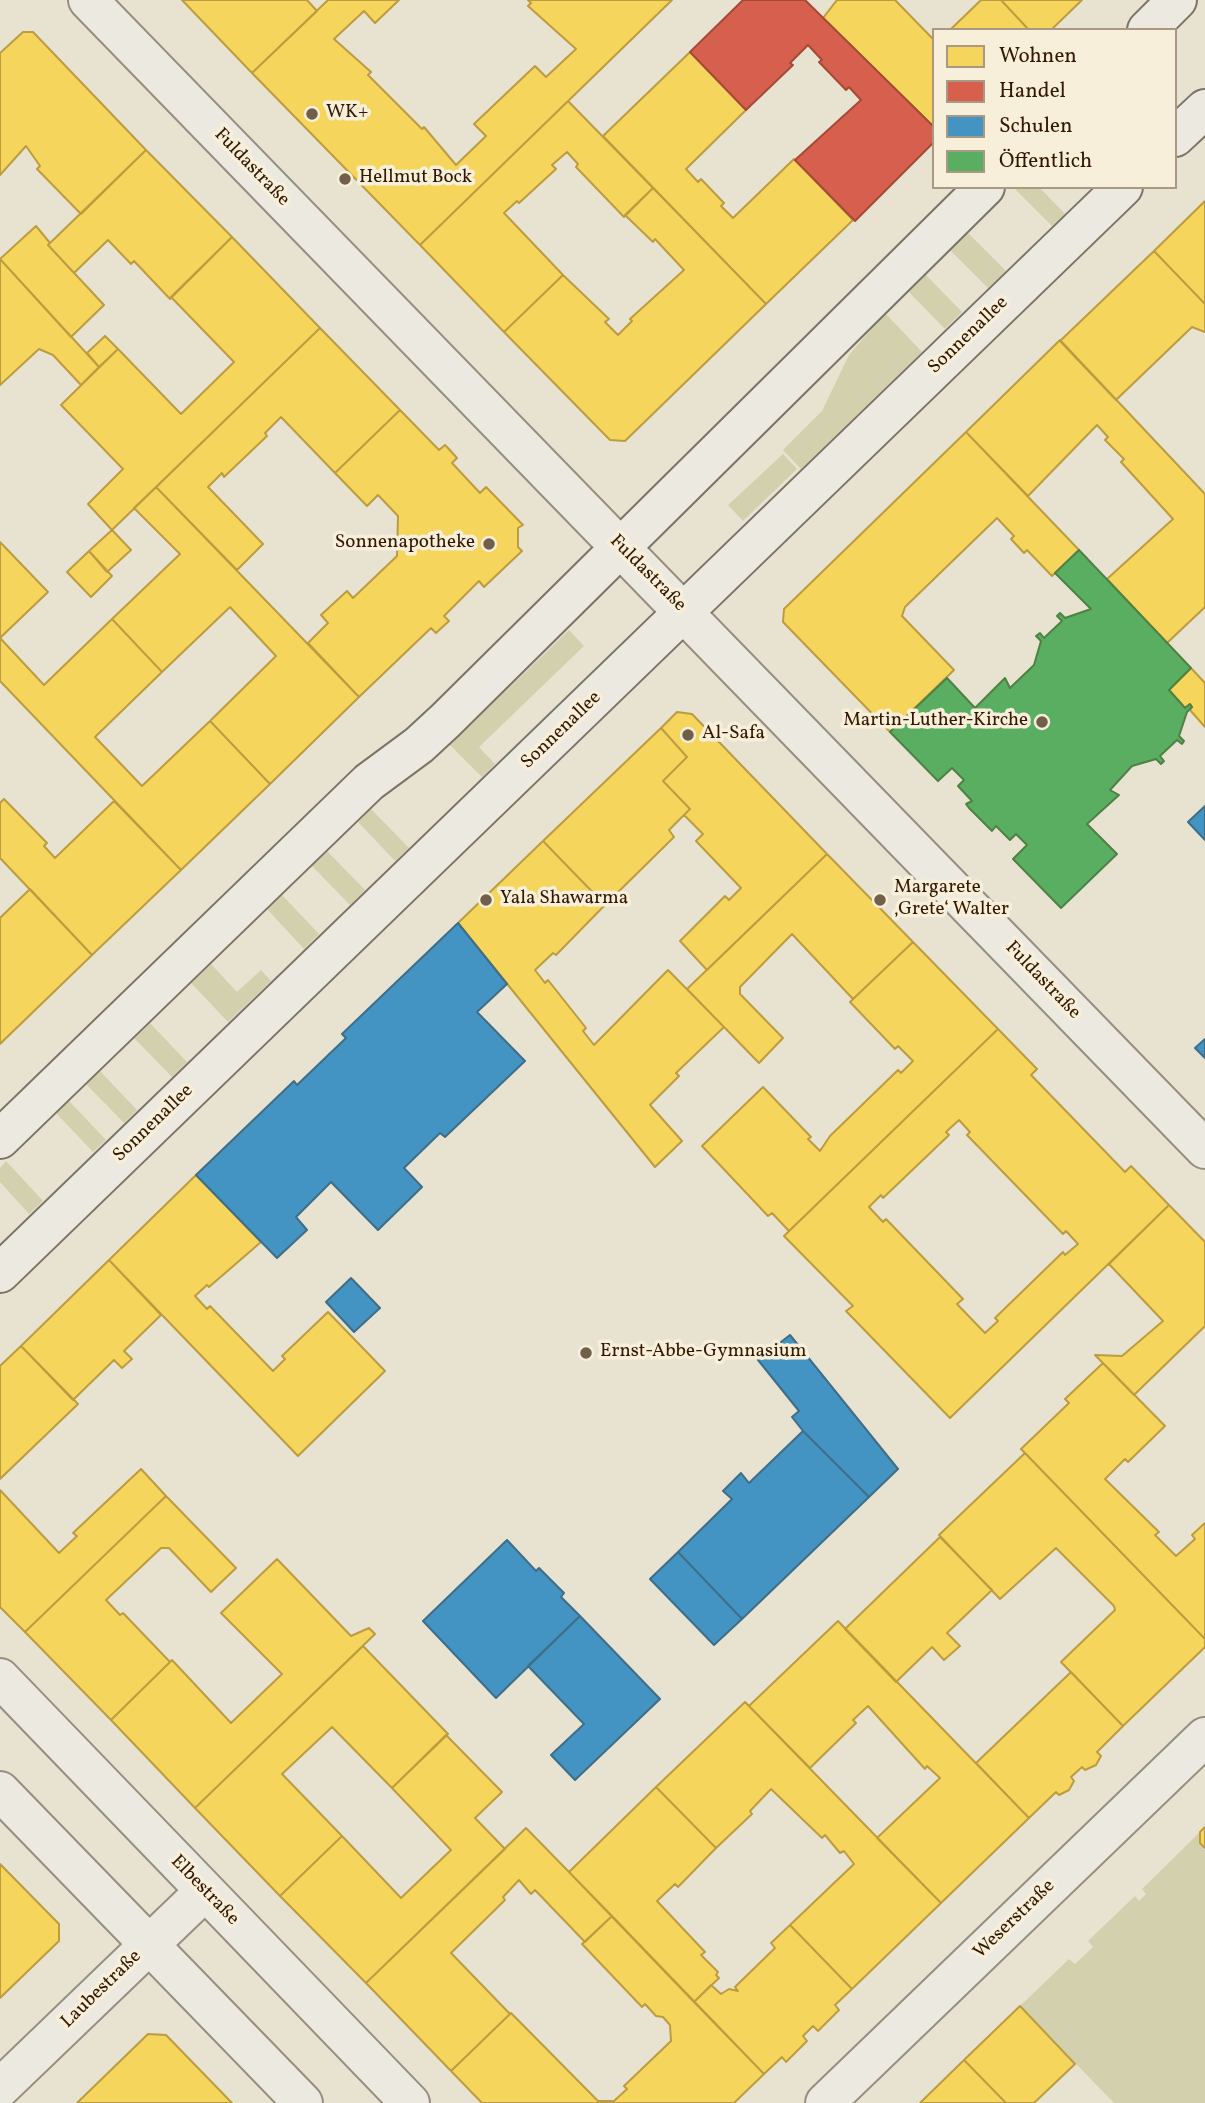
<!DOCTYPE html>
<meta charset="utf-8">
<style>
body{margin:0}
#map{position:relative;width:1205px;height:2103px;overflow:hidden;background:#e8e2d0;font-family:Vollkorn,serif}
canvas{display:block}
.legend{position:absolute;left:932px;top:28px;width:245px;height:161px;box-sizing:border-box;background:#f7efd9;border:2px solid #a99982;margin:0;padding:9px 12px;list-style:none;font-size:21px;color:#331800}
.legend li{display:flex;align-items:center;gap:14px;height:35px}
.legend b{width:35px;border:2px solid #a99982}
</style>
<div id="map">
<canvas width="1205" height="2103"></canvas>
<ul class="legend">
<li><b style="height:19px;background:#f6d55c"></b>Wohnen</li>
<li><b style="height:19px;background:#d6604d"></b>Handel</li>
<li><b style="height:19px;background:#4393c3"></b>Schulen</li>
<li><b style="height:19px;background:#5aae61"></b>Öffentlich</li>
</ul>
</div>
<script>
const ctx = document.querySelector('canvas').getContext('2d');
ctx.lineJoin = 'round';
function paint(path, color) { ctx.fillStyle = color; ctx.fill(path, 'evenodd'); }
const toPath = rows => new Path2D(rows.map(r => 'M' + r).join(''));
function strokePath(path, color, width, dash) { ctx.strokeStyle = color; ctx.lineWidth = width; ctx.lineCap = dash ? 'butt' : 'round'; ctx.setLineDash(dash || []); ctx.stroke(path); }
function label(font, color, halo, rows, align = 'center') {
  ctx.font = font + ' Vollkorn,serif'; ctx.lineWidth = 7; ctx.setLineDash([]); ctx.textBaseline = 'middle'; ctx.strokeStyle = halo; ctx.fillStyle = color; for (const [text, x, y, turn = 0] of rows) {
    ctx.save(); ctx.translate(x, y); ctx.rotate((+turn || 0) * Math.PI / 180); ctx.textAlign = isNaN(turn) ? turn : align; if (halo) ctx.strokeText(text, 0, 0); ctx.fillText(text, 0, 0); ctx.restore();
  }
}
paint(toPath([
 [1039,187,1065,214,1052,226,1014,188],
 [968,233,1006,271,988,288,950,250],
 [925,274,962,312,945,329,908,291],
 [885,313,922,352,801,469,783,450,822,411,849,355],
 [783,454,797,469,743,521,728,505],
 [569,630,584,646,479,747,495,764,482,777,450,745],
 [371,809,409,848,395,861,358,822],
 [327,851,365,890,350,905,312,866],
 [282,895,319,934,304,949,267,909],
 [211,964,237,992,261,970,271,981,228,1022,191,983],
 [150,1023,187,1062,172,1077,134,1038],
 [100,1071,137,1110,124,1123,86,1084],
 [69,1101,106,1140,93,1152,56,1113],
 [6,1161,43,1201,29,1214,0,1182,0,1168],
 [1200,1832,1200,1842,1205,1848,1205,2103,1114,2103,1020,2006,1069,1959,1075,1964,1093,1947,1088,1941,1135,1896,1139,1901,1146,1894,1142,1889]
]), '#d3d1ad');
const homes = toPath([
 [182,0,307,0,317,11,252,73,182,0],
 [328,0,399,0,375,23,364,11,334,39,371,72,368,75,422,129,424,127,456,165,486,136,474,124,535,66,546,77,576,49,528,6,531,3,528,0,672,0,420,245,252,73,328,0],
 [837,0,895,0,934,40,934,127,823,18,837,0],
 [981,0,1001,0,1029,30,950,30,981,0],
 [1001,0,1082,0,1051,30,1029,30,1001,0],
 [23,32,33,32,146,150,81,214,37,169,40,166,26,146,0,175,0,53,23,32],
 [690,52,746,110,686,169,698,182,701,179,724,203,721,206,733,218,794,159,853,220,766,304,603,136,690,52],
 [568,101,653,188,624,217,576,167,578,164,567,152,552,165,556,169,519,203,517,201,504,213,563,275,504,332,420,245,568,101],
 [146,150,232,237,170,299,134,261,131,264,108,240,74,273,48,245,146,150],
 [653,188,766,304,625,441,610,440,504,332,563,275,609,319,605,322,618,335,632,321,630,319,684,270,655,239,653,242,625,215,653,188],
 [1205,201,1205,304,1154,251,1205,201],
 [36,226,50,243,48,245,104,305,71,337,0,259,36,226],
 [232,237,320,328,112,530,88,504,123,469,61,405,118,349,181,414,234,362,171,297,232,237],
 [1154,251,1205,304,1205,332,1192,327,1116,400,1060,341,1154,251],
 [0,259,99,367,81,385,53,355,39,349,0,385,0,259],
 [320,328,400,410,335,473,281,417,265,433,267,436,224,477,222,473,208,487,263,544,237,570,156,487,320,328],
 [105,336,118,349,99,367,87,353,105,336],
 [1060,340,1205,494,1205,607,1167,643,1107,579,1173,519,1121,462,1124,459,1105,440,1108,437,1097,425,1028,496,966,432,1060,340],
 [400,410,439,450,445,445,447,447,457,458,452,463,480,493,486,487,523,525,518,528,518,547,522,551,484,587,479,581,444,616,449,621,436,633,431,628,359,697,308,643,328,623,321,615,347,591,353,598,397,556,398,516,378,495,367,506,335,473,400,410],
 [966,432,1079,550,1052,576,1027,550,1024,553,1011,539,1014,536,997,518,905,607,902,616,954,670,890,732,783,622,784,609,966,432],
 [156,487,359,697,270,784,210,721,276,656,230,607,162,672,112,619,180,554,134,508,156,487],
 [112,530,131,550,107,572,89,551,112,530],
 [0,542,48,592,0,638,0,542],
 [89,551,112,576,91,597,67,572,89,551],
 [112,619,162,672,95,737,142,786,210,721,270,784,181,870,0,681,0,638,44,685,112,619],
 [1191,668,1205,683,1205,727,1190,710,1192,707,1190,704,1185,708,1169,690,1191,668],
 [677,712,692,714,827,854,707,970,680,941,725,896,729,900,741,888,696,841,703,834,684,815,690,809,663,781,687,757,661,728,677,712],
 [661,728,687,757,663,781,690,809,669,830,674,837,605,905,543,841,661,728],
 [4,799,47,843,44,846,55,858,114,801,181,870,92,955,0,858,0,803,4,799],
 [543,841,605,905,556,955,553,953,535,970,545,983,548,980,586,1028,583,1031,594,1045,668,970,724,1027,676,1073,679,1076,650,1105,682,1141,655,1167,458,923,543,841],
 [827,854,913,942,853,999,792,934,740,987,740,994,783,1038,759,1063,687,989,827,854],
 [30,889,92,955,0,1044,0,918,30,889],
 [913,942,998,1029,789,1231,772,1213,768,1216,702,1146,763,1087,811,1137,808,1139,820,1151,830,1136,898,1070,901,1073,913,1061,898,1046,895,1049,850,1002,913,942],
 [998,1029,1037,1069,1031,1075,1125,1172,1131,1166,1169,1205,950,1418,846,1311,853,1306,784,1236,998,1029],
 [959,1120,970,1132,967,1135,1063,1234,1066,1231,1078,1244,1065,1255,1063,1252,995,1318,998,1321,985,1333,957,1304,963,1299,886,1219,883,1222,869,1207,881,1195,883,1198,949,1135,946,1132,959,1120],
 [196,1175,261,1242,209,1287,207,1285,195,1296,207,1309,210,1306,273,1371,285,1359,282,1356,328,1312,385,1371,298,1456,109,1260,196,1175],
 [1169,1205,1205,1242,1205,1326,1134,1395,1095,1355,1122,1356,1163,1321,1109,1264,1169,1205],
 [109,1260,161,1315,124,1351,132,1359,122,1368,114,1360,73,1400,21,1346,109,1260],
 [21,1346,78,1404,0,1479,0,1366,21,1346],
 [1103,1363,1165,1426,1128,1462,1125,1459,1105,1479,1159,1532,1155,1535,1176,1556,1195,1539,1192,1535,1205,1523,1205,1639,1021,1449,1069,1403,1065,1399,1103,1363],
 [1025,1453,1205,1639,1205,1647,1123,1726,1061,1662,1115,1610,1114,1606,1056,1548,1000,1599,939,1535,1025,1453],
 [141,1469,166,1496,25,1632,0,1607,0,1490,59,1553,77,1536,73,1533,141,1469],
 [166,1496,236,1568,211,1592,169,1548,161,1548,106,1600,120,1615,123,1613,170,1662,111,1720,25,1632,166,1496],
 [940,1537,992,1590,947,1633,960,1646,944,1660,932,1647,896,1682,845,1629,940,1537],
 [277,1559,351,1636,369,1628,375,1634,195,1808,111,1720,172,1660,231,1723,282,1674,221,1613,277,1559],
 [838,1621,1029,1818,941,1903,877,1838,940,1778,927,1766,925,1769,868,1706,853,1720,856,1723,810,1768,749,1706,838,1621],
 [363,1646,448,1734,392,1788,332,1727,282,1774,342,1836,280,1896,195,1808,363,1646],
 [1071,1672,1123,1726,1097,1752,1101,1756,1096,1765,1085,1770,1082,1767,1071,1777,1074,1781,1069,1790,1059,1795,1056,1792,1029,1818,976,1763,1071,1672],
 [745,1702,941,1903,852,1989,790,1925,854,1864,844,1851,840,1853,825,1835,822,1838,771,1789,750,1811,752,1814,716,1848,656,1787,745,1702],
 [446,1735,502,1792,475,1818,505,1849,366,1983,280,1896,342,1836,401,1898,451,1850,392,1788,446,1735],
 [656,1787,716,1848,678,1887,675,1884,657,1901,705,1952,701,1955,718,1972,716,1975,719,1978,694,2002,569,1872,656,1787],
 [1205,1827,1205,1848,1200,1843,1200,1832,1205,1827],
 [526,1828,612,1916,585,1942,535,1890,531,1894,519,1880,503,1897,505,1900,451,1953,510,2014,451,2071,366,1983,526,1828],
 [0,1864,59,1924,59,1941,0,1998,0,1864],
 [612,1916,764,2074,734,2103,482,2103,451,2071,511,2013,598,2101,614,2101,627,2089,624,2086,671,2041,670,2025,663,2017,656,2016,645,2004,642,2007,582,1944,612,1916],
 [790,1925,852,1989,835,2005,839,2010,818,2031,813,2026,803,2036,807,2041,786,2062,782,2057,764,2074,694,2002,711,1985,721,1994,729,1989,738,1991,735,1987,775,1948,771,1943,790,1925],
 [1020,2006,1075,2064,1034,2103,1006,2103,964,2060,1020,2006],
 [148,2034,166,2035,232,2103,77,2103,148,2034],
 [964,2060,1006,2103,920,2103,964,2060]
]);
paint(homes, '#f6d55c');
strokePath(homes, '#bc9c40', 2);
const shops = toPath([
 [743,0,805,0,934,127,934,142,855,221,795,160,861,100,849,87,846,90,819,62,822,60,808,45,790,63,793,65,746,110,690,52,743,0]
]);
paint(shops, '#d6604d');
strokePath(shops, '#a54a36', 2);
const schools = toPath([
 [1205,806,1205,840,1188,822,1205,806],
 [458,923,507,984,477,1012,525,1061,445,1137,440,1133,404,1168,422,1187,378,1230,331,1182,296,1217,307,1230,277,1258,196,1175,294,1081,297,1085,346,1038,342,1034,458,923],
 [1205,1039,1205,1058,1195,1048,1205,1039],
 [351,1278,380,1308,354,1332,326,1302,351,1278],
 [790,1335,898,1469,869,1497,803,1431,792,1417,799,1411,758,1360,790,1335],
 [803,1431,869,1497,742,1619,678,1552,732,1499,723,1491,741,1473,749,1483,803,1431],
 [507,1540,536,1571,539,1568,564,1593,561,1597,580,1616,496,1698,423,1621,507,1540],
 [678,1552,742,1619,714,1645,650,1579,678,1552],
 [580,1616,660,1699,575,1780,551,1755,584,1724,528,1666,580,1616]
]);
paint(schools, '#4393c3');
strokePath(schools, '#3e6e88', 2);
const public = toPath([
 [1079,550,1191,668,1169,690,1185,708,1190,704,1192,707,1187,712,1179,736,1184,741,1182,744,1177,740,1160,756,1164,761,1161,764,1156,759,1132,766,1110,790,1119,795,1087,824,1117,854,1061,908,1013,859,1027,845,1016,834,1010,840,996,826,992,831,969,808,966,804,972,801,958,786,964,780,952,768,938,781,890,732,947,678,975,708,1005,678,1010,688,1034,665,1041,641,1036,636,1040,633,1044,638,1062,621,1057,616,1060,613,1065,618,1091,609,1055,573,1079,550]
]);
paint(public, '#5aae61');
strokePath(public, '#4e8144', 2);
const minor = toPath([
 [88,0,1205,1149],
 [0,1678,410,2103],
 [0,1791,303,2103],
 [0,2088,205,1891],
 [825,2103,1205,1737]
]);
const secondary = toPath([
 [1147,30,1177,0],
 [1175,137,1205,109],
 [0,1139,369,782,419,745,445,721,985,187],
 [0,1273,1123,187]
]);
strokePath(minor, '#968f81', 42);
strokePath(secondary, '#7b7367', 42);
strokePath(minor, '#ece9e0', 38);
strokePath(secondary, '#ece9e0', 38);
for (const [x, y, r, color] of [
 [312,114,7,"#725f49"],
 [345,179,7,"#725f49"],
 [489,544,7,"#725f49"],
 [1042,722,7,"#725f49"],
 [688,735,7,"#725f49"],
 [486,900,7,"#725f49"],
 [880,900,7,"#725f49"],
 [586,1353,7,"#725f49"]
]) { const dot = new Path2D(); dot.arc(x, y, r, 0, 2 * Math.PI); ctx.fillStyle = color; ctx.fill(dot); strokePath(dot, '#f7efd9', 2.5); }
label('19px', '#331800', '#f7efd9', [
 ["WK+",326,114],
 ["Hellmut Bock",359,179],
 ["Sonnenapotheke",475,544,"right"],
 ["Martin-Luther-Kirche",1028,722,"right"],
 ["Al-Safa",702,735],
 ["Margarete",894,889],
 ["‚Grete‘ Walter",894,911],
 ["Yala Shawarma",500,900],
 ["Ernst-Abbe-Gymnasium",600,1353]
], 'left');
label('19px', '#331800', '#f7efd9', [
 ["Fuldastraße",251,168,46],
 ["Sonnenallee",969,336,-44],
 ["Fuldastraße",647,574,45],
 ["Sonnenallee",562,731,-44],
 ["Fuldastraße",1042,981,46],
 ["Sonnenallee",154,1124,-44],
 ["Elbestraße",204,1891,46],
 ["Weserstraße",1015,1920,-44],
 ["Laubestraße",102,1990,-44]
]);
</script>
